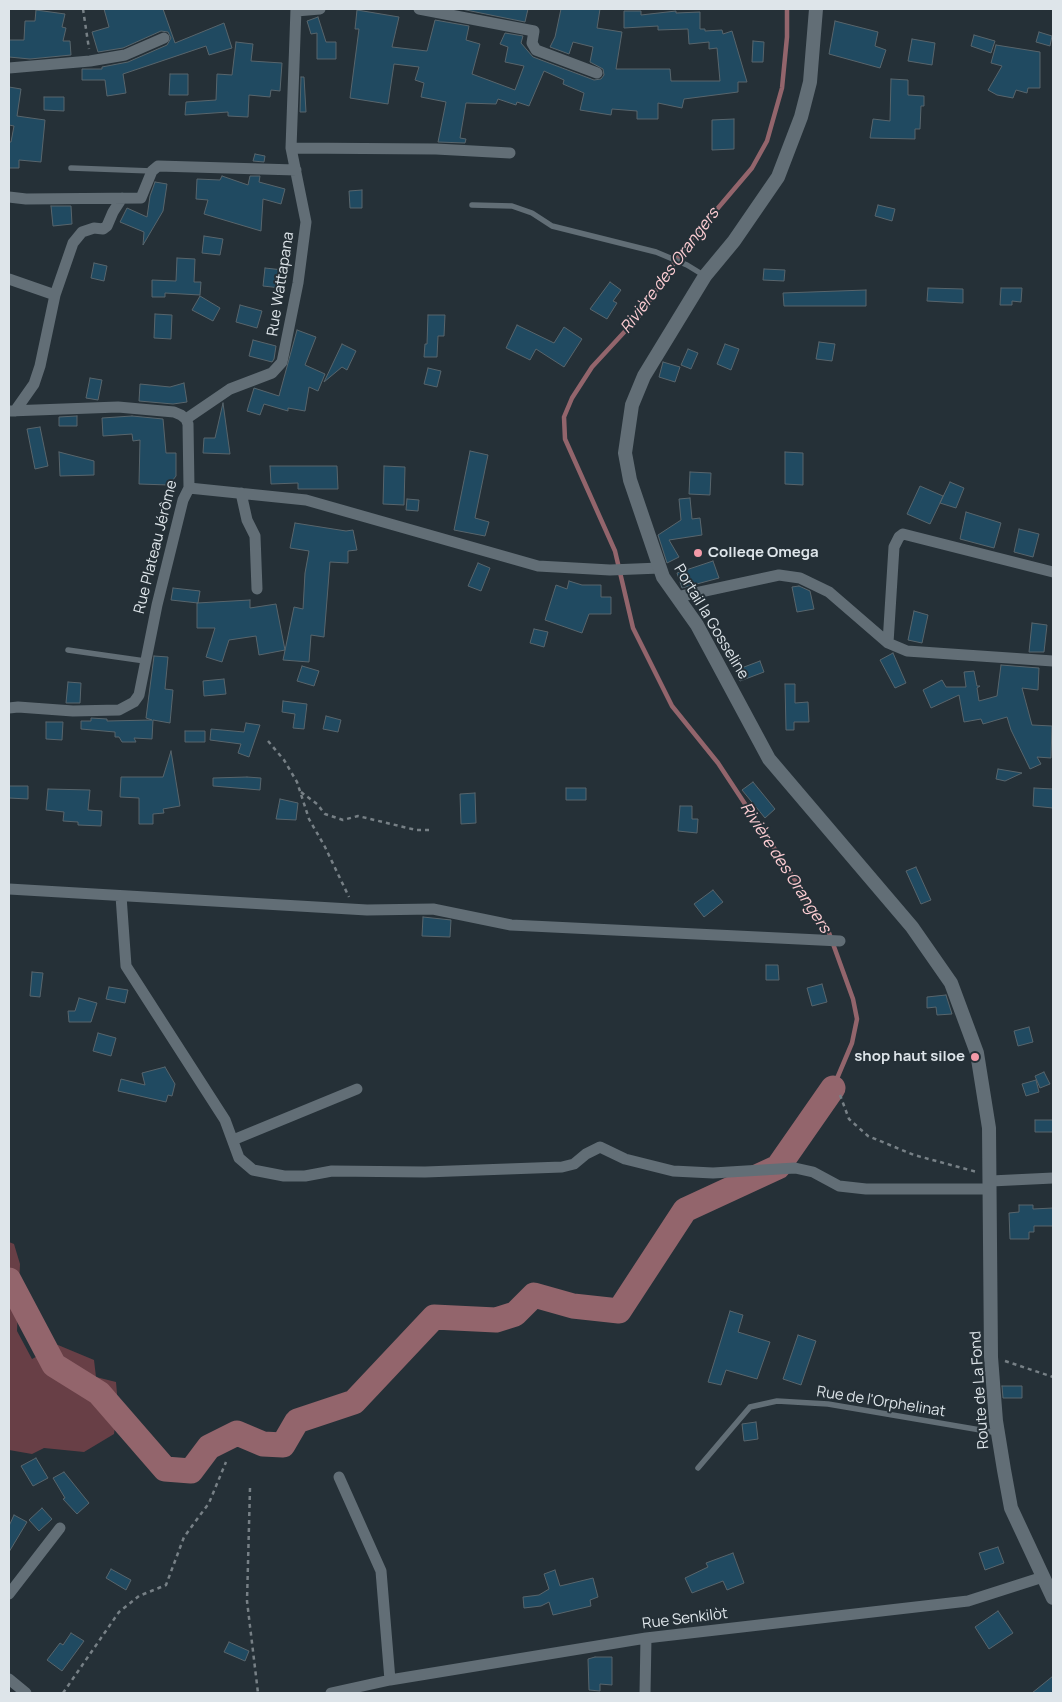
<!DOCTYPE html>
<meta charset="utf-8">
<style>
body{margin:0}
#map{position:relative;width:1062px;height:1702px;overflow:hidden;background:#253037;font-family:Manrope,sans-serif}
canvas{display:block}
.frame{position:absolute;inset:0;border:10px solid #dee5ea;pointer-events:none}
</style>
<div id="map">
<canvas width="1062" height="1702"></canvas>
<div class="frame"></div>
</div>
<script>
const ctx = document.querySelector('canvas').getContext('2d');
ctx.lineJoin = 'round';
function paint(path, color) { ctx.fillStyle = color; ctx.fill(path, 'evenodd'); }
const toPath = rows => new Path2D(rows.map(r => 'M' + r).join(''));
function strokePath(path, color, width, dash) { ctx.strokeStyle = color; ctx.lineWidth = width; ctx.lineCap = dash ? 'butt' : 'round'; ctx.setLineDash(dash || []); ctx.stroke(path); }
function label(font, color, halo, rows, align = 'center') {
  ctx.font = font + ' Manrope,sans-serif'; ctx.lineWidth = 4; ctx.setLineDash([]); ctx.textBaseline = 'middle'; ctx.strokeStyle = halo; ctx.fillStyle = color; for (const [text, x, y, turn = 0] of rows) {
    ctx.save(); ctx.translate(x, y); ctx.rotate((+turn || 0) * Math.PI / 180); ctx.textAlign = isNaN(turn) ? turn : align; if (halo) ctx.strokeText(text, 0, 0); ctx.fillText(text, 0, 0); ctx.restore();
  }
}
paint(toPath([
 [9,1242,14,1244,20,1264,17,1331,32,1359,58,1345,94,1360,96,1377,116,1382,118,1405,114,1434,84,1452,44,1448,32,1454,9,1450]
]), '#683f46');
strokePath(toPath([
 [787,9,787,37,782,88,767,141,752,168,684,248,640,315,592,367,572,398,564,417,565,439,615,551,633,628,672,706,718,763,828,930,853,999,857,1019,852,1043,833,1088]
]), '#93656c', 4.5);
strokePath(toPath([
 [9,1280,54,1365,99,1393,165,1469,191,1471,209,1447,237,1433,263,1444,283,1445,297,1421,354,1402,434,1317,496,1320,515,1314,534,1295,573,1306,619,1311,685,1210,778,1167,833,1088]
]), '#93656c', 25);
const building = toPath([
 [104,9,163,9,175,43,224,23,232,48,209,55,206,46,123,74,126,93,107,96,105,80,82,80,82,69,102,69,102,67,128,62,167,45,171,38,168,32,161,31,123,48,98,52,92,32,109,27,104,9],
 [461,9,528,9,525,22,461,9],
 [561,9,600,9,597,28,622,32,616,69,670,69,671,81,720,81,717,48,709,49,709,42,689,44,688,29,658,30,658,26,624,28,624,11,641,11,641,15,676,11,676,13,700,12,700,29,705,29,705,31,722,30,723,34,732,31,747,82,738,82,738,92,684,99,682,108,658,103,658,119,637,119,637,111,612,109,611,115,580,110,584,93,563,84,564,80,544,71,529,106,517,102,516,105,498,99,496,104,466,103,460,138,466,139,465,143,438,142,446,102,421,97,424,83,415,80,419,67,394,64,388,104,350,98,359,29,355,29,357,10,399,17,392,47,427,51,435,20,469,26,466,40,480,44,472,74,515,90,524,66,505,62,508,47,500,44,505,33,523,36,521,43,533,57,594,80,601,79,604,75,603,69,590,62,593,47,573,42,569,54,550,47,555,37,561,9],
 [36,10,65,14,62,27,66,28,63,41,70,41,71,55,30,59,9,57,9,40,24,40,25,21,35,21,36,10],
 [318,17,326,42,336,42,336,59,317,59,317,33,311,34,307,21,318,17],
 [835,21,878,32,875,46,886,50,880,68,829,54,835,21],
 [1039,32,1052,36,1050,46,1036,42,1039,32],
 [974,35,995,41,991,53,971,46,974,35],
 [912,39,935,43,932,65,908,61,912,39],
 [753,41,764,42,763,62,752,62,753,41],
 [236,42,253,44,251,61,282,63,280,91,271,90,270,97,249,95,248,117,228,116,228,112,185,115,186,102,216,100,217,74,232,75,236,42],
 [996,45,1040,52,1040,88,1028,88,1027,93,1016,90,1013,98,997,95,988,90,1002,66,991,63,996,45],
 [170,74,188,74,188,95,169,95,170,74],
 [301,77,304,77,306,112,300,112,301,77],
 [891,79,908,80,908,95,924,96,924,106,921,106,920,129,915,129,915,139,870,138,873,119,890,121,891,79],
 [9,87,21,89,17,116,45,120,41,162,19,160,19,168,9,168,9,142,11,142,14,126,9,125,9,87],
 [44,97,64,97,64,111,44,110,44,97],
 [734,119,734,149,712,150,712,120,734,119],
 [255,154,265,156,264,162,253,161,255,154],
 [222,176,248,185,250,176,260,176,259,182,285,189,281,204,263,199,261,231,204,214,208,200,196,199,197,179,220,180,222,176],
 [155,182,167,184,163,211,143,245,144,232,120,222,127,208,147,217,150,196,155,182],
 [362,190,362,208,350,208,349,191,362,190],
 [878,205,895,209,892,221,875,216,878,205],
 [51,206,71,206,72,224,53,226,51,206],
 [204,236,223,239,220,255,202,253,204,236],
 [177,258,195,259,194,282,201,282,200,295,165,293,165,297,152,297,152,280,176,281,177,258],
 [94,263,107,266,104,281,91,278,94,263],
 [265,268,283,270,281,288,263,286,265,268],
 [764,269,785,270,784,281,763,280,764,269],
 [610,282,621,290,613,301,617,303,607,319,590,309,610,282],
 [928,288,963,289,963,303,927,301,928,288],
 [1001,288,1022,288,1021,302,1012,301,1012,305,1000,305,1001,288],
 [866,290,866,306,784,306,783,293,866,290],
 [200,296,220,308,213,321,192,310,200,296],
 [240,305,262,311,257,328,236,322,240,305],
 [155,314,172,315,171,339,154,338,155,314],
 [428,315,445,315,444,336,438,336,437,357,424,357,425,344,427,344,428,315],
 [517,325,554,343,564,327,582,339,564,367,536,349,530,360,506,348,517,325],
 [297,330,316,337,305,365,325,374,318,391,309,387,305,411,288,408,288,411,264,404,260,415,247,411,254,388,279,396,297,330],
 [253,340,276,346,274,359,272,362,249,356,253,340],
 [819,342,835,344,832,361,816,359,819,342],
 [342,344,356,351,347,370,342,367,324,382,342,344],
 [725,344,739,349,731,370,717,364,725,344],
 [688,349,698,353,691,369,681,365,688,349],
 [663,362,680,367,675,382,659,377,663,362],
 [428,368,441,371,437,387,424,384,428,368],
 [90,378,102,380,98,400,86,398,90,378],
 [184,383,187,402,173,404,139,401,140,384,170,387,184,383],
 [223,403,230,454,203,453,204,438,215,438,223,403],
 [77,416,77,426,59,426,59,417,77,416],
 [132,416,163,419,166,453,176,453,176,476,169,485,139,484,140,440,133,441,132,434,103,436,102,418,132,416],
 [40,427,48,466,35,469,27,429,40,427],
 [470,451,488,455,475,518,489,522,485,536,454,530,470,451],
 [59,452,94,461,94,475,60,476,59,452],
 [785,452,803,453,803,485,785,484,785,452],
 [270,466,337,466,338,489,298,489,298,483,271,484,270,466],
 [384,466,405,467,404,505,383,504,384,466],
 [690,472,711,473,710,495,689,494,690,472],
 [950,482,964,488,956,508,940,503,930,524,907,514,920,486,943,496,940,503,950,482],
 [690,498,692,519,700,518,702,535,669,540,679,557,667,563,658,535,681,520,679,499,690,498],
 [407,499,419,500,418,511,406,510,407,499],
 [966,512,1001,523,994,548,960,539,966,512],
 [295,523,346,531,353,530,357,550,348,551,348,563,330,562,324,637,311,635,309,662,283,660,294,607,303,609,305,573,309,551,290,548,295,523],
 [1019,529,1039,534,1033,557,1014,552,1019,529],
 [713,561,719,578,682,588,677,573,713,561],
 [478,563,490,568,481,591,468,586,478,563],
 [569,581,582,585,601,585,601,597,611,597,611,614,589,614,582,633,545,620,556,585,567,589,569,581],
 [799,586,810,591,814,609,797,612,792,587,799,586],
 [173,588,200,591,198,603,171,600,173,588],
 [250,600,250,608,276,604,285,650,259,655,256,636,229,640,222,662,206,657,215,628,197,628,197,603,250,600],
 [914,611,928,615,922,643,908,640,914,611],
 [1032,623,1047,625,1044,652,1029,652,1032,623],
 [534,629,548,632,544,647,530,643,534,629],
 [893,653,906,683,895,688,880,660,893,653],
 [154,656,168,657,165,689,173,690,170,723,153,720,152,739,134,738,136,742,122,742,119,737,115,737,115,732,81,729,81,721,91,721,91,718,107,719,107,721,152,720,146,718,154,656],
 [760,661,764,672,740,681,736,670,760,661],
 [1001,665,1039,668,1038,690,1022,688,1032,725,1052,726,1051,758,1037,757,1041,764,1030,769,1011,730,1007,717,983,724,981,719,964,722,959,695,931,708,923,690,942,680,946,687,966,687,964,672,974,671,977,686,980,686,977,688,979,701,997,696,1001,665],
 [302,666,319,671,314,686,297,681,302,666],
 [224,679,226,694,204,696,203,681,224,679],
 [68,682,81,683,80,703,66,703,68,682],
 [785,684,795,684,795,703,808,702,809,722,794,722,794,730,786,730,785,684],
 [283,701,307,704,304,729,293,728,295,714,282,712,283,701],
 [326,716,341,720,338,732,323,729,326,716],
 [46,722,63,722,62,740,46,739,46,722],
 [246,723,260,725,249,757,238,753,241,744,210,740,211,729,244,732,246,723],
 [185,731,205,731,205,742,185,742,185,731],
 [171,751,180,806,163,809,164,813,153,814,153,824,139,824,139,798,120,797,121,777,163,777,171,751],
 [998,769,1022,773,1005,781,996,779,998,769],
 [247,777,261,778,260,790,213,786,213,778,247,777],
 [753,782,775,809,765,818,742,790,753,782],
 [9,786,28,786,28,799,9,798,9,786],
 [566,788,586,788,586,800,566,800,566,788],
 [1034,788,1053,789,1053,808,1033,806,1034,788],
 [48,789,90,790,88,810,102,811,101,826,78,825,78,822,63,821,64,812,46,810,48,789],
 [475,793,476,823,461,824,460,794,475,793],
 [280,799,298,803,296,820,276,819,280,799],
 [680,806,692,806,692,819,698,819,697,833,678,831,680,806],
 [916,867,931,900,921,904,906,871,916,867],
 [713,890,723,902,704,917,694,904,713,890],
 [423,917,451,920,450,937,422,936,423,917],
 [766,965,778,965,779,980,766,980,766,965],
 [32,972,43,973,40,997,30,996,32,972],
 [822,984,827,1002,812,1006,807,988,822,984],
 [109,987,128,990,125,1003,106,999,109,987],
 [946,995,952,1014,937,1015,936,1007,927,1008,927,997,946,995],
 [79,998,97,1003,91,1022,69,1022,68,1011,75,1011,79,998],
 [1029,1027,1033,1042,1018,1046,1014,1031,1029,1027],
 [98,1033,116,1038,111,1056,93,1051,98,1033],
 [165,1067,175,1084,172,1096,168,1095,166,1102,118,1091,121,1079,145,1085,142,1073,165,1067],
 [1044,1072,1050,1084,1040,1088,1035,1076,1044,1072],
 [1036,1080,1039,1092,1026,1096,1022,1084,1036,1080],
 [1035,1120,1053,1120,1053,1132,1035,1132,1035,1120],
 [1019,1205,1033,1205,1033,1209,1053,1208,1053,1226,1034,1226,1034,1232,1029,1232,1029,1239,1010,1239,1009,1213,1019,1212,1019,1205],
 [730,1311,743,1315,738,1332,770,1342,757,1379,726,1370,721,1385,708,1382,730,1311],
 [798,1335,816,1341,801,1385,783,1379,798,1335],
 [1002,1386,1022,1386,1022,1398,1003,1398,1002,1386],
 [756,1422,758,1439,744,1441,742,1424,756,1422],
 [36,1458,48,1478,33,1486,21,1466,36,1458],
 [64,1472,89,1503,77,1514,63,1499,65,1498,53,1478,64,1472],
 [42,1508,52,1519,39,1531,29,1520,42,1508],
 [14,1515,27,1522,9,1552,9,1526,14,1515],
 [998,1547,1004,1563,985,1570,979,1553,998,1547],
 [733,1553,744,1583,727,1590,723,1581,692,1593,685,1578,708,1567,706,1563,733,1553],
 [111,1569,131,1580,126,1590,106,1578,111,1569],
 [555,1570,560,1586,593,1578,598,1597,590,1600,591,1606,553,1615,549,1602,541,1606,524,1608,523,1597,539,1595,549,1589,544,1574,555,1570],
 [998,1611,1013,1633,989,1649,975,1627,998,1611],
 [71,1633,84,1641,62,1671,47,1660,60,1643,63,1645,71,1633],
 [229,1642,249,1651,245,1661,224,1652,229,1642],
 [595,1657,612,1657,612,1685,600,1684,600,1691,589,1690,588,1659,595,1657],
 [1053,1676,1053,1693,1032,1693,1053,1676]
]);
paint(building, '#204a61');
strokePath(building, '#58656c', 1);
strokePath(toPath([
 [83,9,89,49],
 [268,741,284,760,297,782,309,819,325,847,349,897],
 [301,792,317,804,325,814,343,820,358,816,416,830,429,830],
 [840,1095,849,1119,868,1136,914,1155,977,1172],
 [1005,1361,1053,1377],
 [250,1488,247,1601,258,1693],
 [63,1693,119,1612,139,1596,166,1585,184,1537,209,1503,226,1462]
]), '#778086', 2.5, [4, 4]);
strokePath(toPath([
 [71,168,152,171],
 [472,205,512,206,532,213,552,226,656,252,687,265,705,276],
 [68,650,145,661],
 [698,1468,750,1407,777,1401,828,1404,998,1433]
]), '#626e76', 5.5);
strokePath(toPath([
 [419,9,534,31,532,43,536,50,597,73],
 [296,11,320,9],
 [9,68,90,61,125,55,164,38],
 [291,148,436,149,510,153],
 [9,197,26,199,141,198,152,171,158,166,296,170],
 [9,279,55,295],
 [9,411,118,407,174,412,181,415,186,419,188,424,189,488,183,500,157,605,139,695,134,702,119,710,73,711,18,707,9,708],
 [15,411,34,384,40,366,55,295,73,243,82,232,94,228,103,229,107,226,113,212,122,198],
 [186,419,230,389,272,373,282,362,298,283,306,222,291,148,296,9],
 [189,488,306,500,538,566,610,570,660,568],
 [241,493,247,520,255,536,257,589],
 [677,597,779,575,800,578,829,592,888,643,907,651,1053,661],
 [888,643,894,547,899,537,903,534,1053,572],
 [9,889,367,910,433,909,511,925,840,941],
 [121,896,126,966,225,1120,239,1158,253,1170,284,1176,305,1176,332,1171,425,1172,562,1167,574,1164,586,1154,600,1147,625,1159,673,1171,713,1173,795,1168,813,1172,839,1186,866,1189,990,1189],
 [233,1140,357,1089],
 [991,1181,1053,1178],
 [339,1477,381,1571,390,1680],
 [9,1594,60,1528],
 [9,1679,26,1693],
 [331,1693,390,1680,646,1638,968,1601,1043,1577],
 [645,1693,646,1638]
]), '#626e76', 11);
strokePath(toPath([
 [816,9,810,82,801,117,778,177,734,241,705,276,644,376,632,405,625,453,630,480,663,577,697,625,769,759,912,927,951,983,977,1053,989,1128,991,1357,996,1421,1004,1470,1011,1508,1053,1598]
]), '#626e76', 14);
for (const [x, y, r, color] of [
 [698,553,5,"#f39aa8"],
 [975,1057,5,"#f39aa8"]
]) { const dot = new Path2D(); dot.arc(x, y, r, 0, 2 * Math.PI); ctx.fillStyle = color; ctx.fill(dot); strokePath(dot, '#253037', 2); }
label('15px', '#dee5ea', '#253037', [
 ["Rue Wattapana",281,284,-81],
 ["Rue Plateau Jérôme",156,547,-76],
 ["Portail la Gosseline",711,622,59],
 ["Route de La Fond",980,1390,-94],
 ["Rue de l'Orphelinat",881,1402,9],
 ["Rue Senkilòt",685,1619,-7]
]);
label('bold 15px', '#dee5ea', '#253037', [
 ["Colleqe Omega",708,553],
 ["shop haut siloe",965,1057,"right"]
], 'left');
label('italic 16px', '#fdcdd3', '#253037', [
 ["Rivière des Orangers",670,271,-53],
 ["Rivière des Orangers",785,868,57]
]);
</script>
